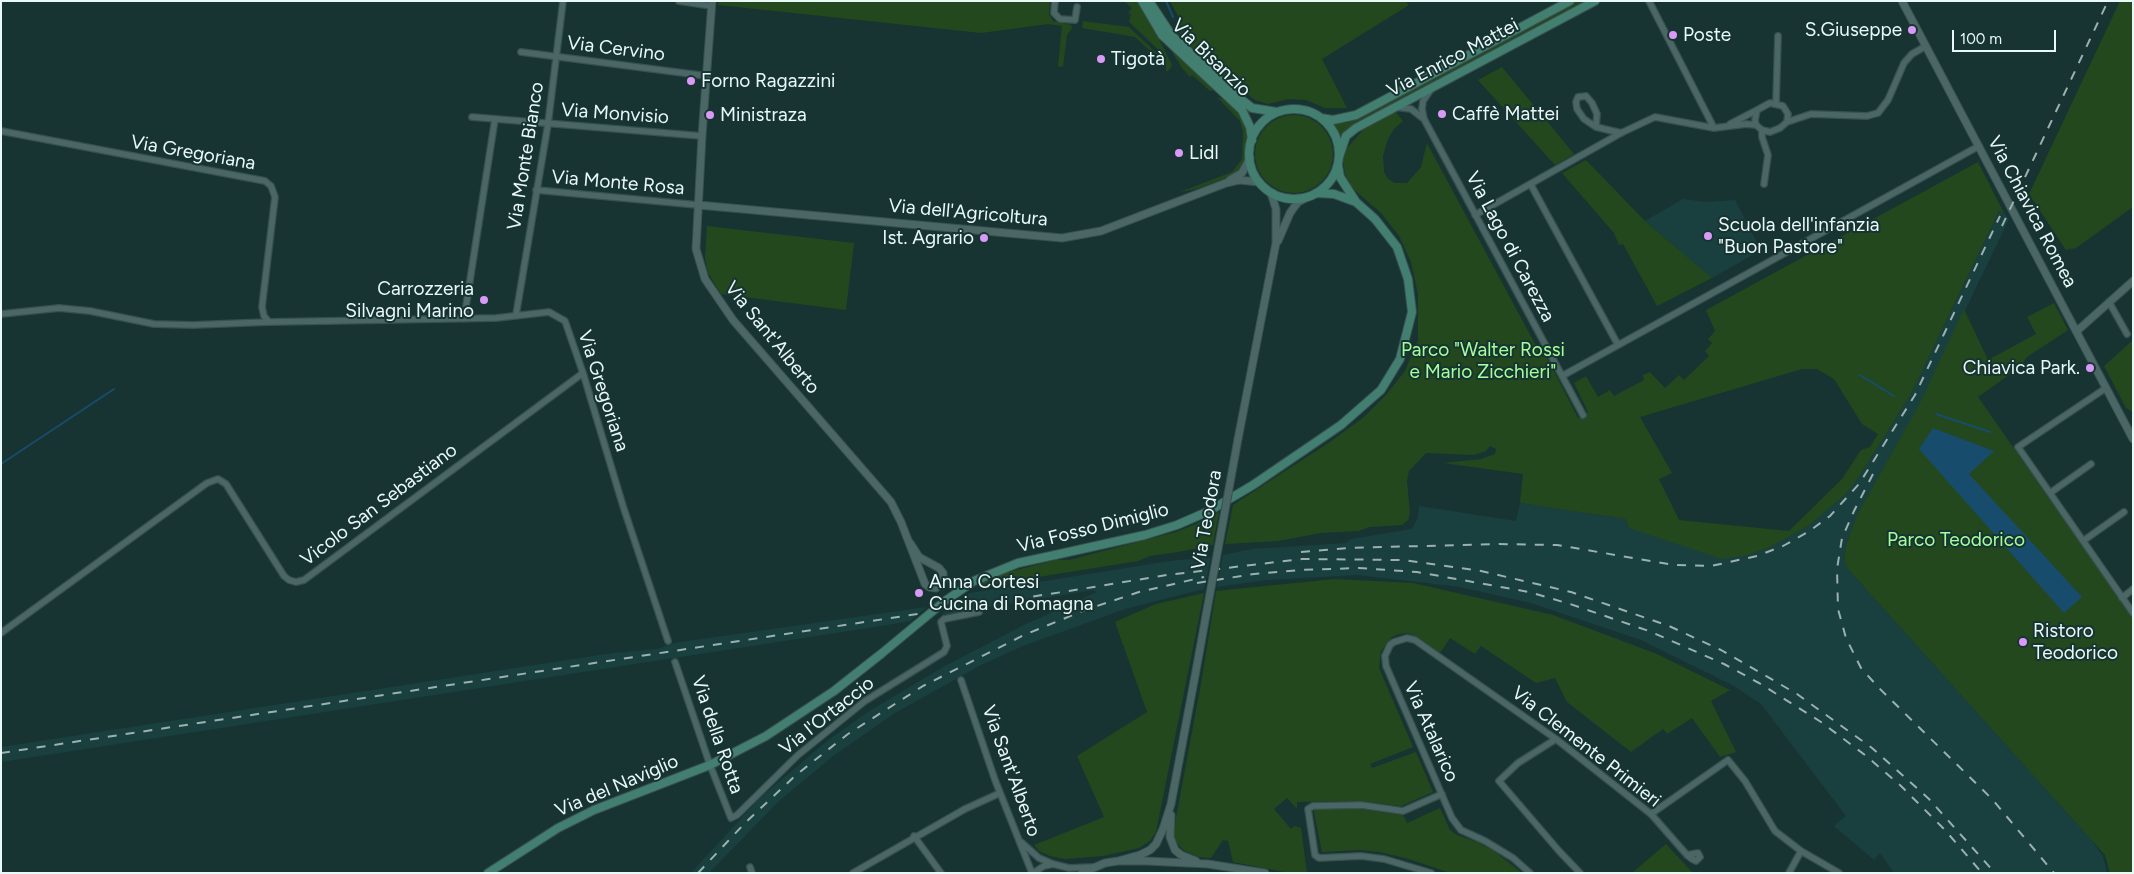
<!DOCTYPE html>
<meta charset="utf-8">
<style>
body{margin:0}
#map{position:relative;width:2134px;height:874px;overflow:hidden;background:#173432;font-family:Figtree,sans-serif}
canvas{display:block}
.frame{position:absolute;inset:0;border:2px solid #e9f9f8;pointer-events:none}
.scale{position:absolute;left:1952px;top:30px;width:104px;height:22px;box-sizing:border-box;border:2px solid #e9f9f8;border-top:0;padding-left:6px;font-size:15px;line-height:18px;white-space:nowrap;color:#e9f9f8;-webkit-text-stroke:4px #173432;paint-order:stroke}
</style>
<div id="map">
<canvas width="2134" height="874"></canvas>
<div class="frame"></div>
<div class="scale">100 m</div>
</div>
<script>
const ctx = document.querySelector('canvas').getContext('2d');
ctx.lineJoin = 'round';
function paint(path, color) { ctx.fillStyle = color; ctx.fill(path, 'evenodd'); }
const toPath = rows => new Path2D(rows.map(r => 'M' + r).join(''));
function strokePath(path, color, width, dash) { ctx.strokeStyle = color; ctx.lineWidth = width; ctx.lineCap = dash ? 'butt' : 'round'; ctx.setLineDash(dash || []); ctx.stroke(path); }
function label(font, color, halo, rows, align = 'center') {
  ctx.font = font + ' Figtree,sans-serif'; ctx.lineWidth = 4; ctx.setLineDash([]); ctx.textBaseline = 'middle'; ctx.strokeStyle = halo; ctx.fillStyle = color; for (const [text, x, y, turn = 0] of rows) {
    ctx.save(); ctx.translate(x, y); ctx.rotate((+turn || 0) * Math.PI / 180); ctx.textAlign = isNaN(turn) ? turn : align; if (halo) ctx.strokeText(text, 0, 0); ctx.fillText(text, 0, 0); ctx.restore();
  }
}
paint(toPath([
 [1683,199,1706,202,1735,200,1761,250,1712,278,1645,221],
 [1999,211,2004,213,2009,219,1919,406,1858,513,1846,545,1844,560,1848,569,2090,838,2103,856,2107,873,1894,873,1880,853,1874,860,1834,826,1846,816,1761,704,1734,686,1641,640,1531,603,1460,587,1357,575,1267,580,1217,587,1223,555,1252,549,1346,543,1351,539,1412,529,1418,517,1419,506,1516,521,1520,503,1626,519,1629,528,1747,555,1768,548,1808,526,1846,494,1860,475,1911,394],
 [1211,557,1204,589,1125,609,1023,646,981,665,895,713,833,756,779,801,709,873,691,873,760,798,827,741,868,712,943,667,1024,625,1097,592,1093,590,941,615,970,593,1170,561],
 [927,607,910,621,881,626,1,762,1,747,613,653,657,649,674,643]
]), '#19403f');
paint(toPath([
 [719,1,1050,1,1049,14,1053,21,1071,25,1072,28,1067,35,1063,67,1058,66,1062,26,1048,24,981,33,718,5],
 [1124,1,1140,1,1171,63,1172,66,1168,71,1166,71,1166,57,1129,22,1131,14,1128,13,1132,8],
 [1170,1,1405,1,1409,5,1322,59,1347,108,1325,108,1306,100,1288,99,1268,104,1255,100,1206,62,1177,31,1179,18],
 [1577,1,1589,1,1353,124,1339,139,1332,123,1346,123,1356,119],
 [2120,1,2133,1,2133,207,2076,248,2066,250,2029,194],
 [1083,21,1129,27,1162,58,1163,63,1135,37,1082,28],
 [1172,48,1215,90,1210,91,1192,75,1190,77,1182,68,1171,50],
 [1502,67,1574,154,1555,165,1478,80],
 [1217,97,1230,102,1240,113,1245,124,1248,138,1246,161,1242,167,1231,176,1196,189,1180,192,1232,172,1242,159,1243,132,1240,121],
 [1396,112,1403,121,1394,129,1388,139,1383,156,1384,172,1388,179,1395,183,1407,183,1421,167,1427,143,1542,357,1546,356,1578,418,1588,412,1574,383,1586,376,1598,397,1610,390,1614,396,1644,380,1643,375,1650,372,1665,388,1679,375,1684,380,1709,356,1705,351,1712,343,1708,339,1715,331,1706,310,1978,162,2004,213,1999,211,1911,394,1860,475,1846,494,1808,526,1768,548,1747,555,1722,559,1629,528,1626,519,1520,503,1523,474,1443,463,1481,459,1495,454,1496,449,1490,446,1486,451,1474,455,1426,453,1409,471,1407,480,1410,514,1408,520,1402,525,1369,527,1359,531,1321,533,1278,541,1225,544,1233,505,1330,442,1364,417,1386,395,1405,371,1418,340,1418,294,1411,262,1399,236,1381,213,1351,187,1345,174,1343,160,1347,148,1363,130],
 [1802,369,1817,369,1834,379,1862,424,1878,434,1870,447,1861,450,1842,479,1789,531,1679,520,1659,479,1672,473,1640,417],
 '1255 154a39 39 0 1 1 78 0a39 39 0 1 1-78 0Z',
 [1586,160,1645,221,1712,278,1657,306,1623,244,1619,245,1614,233,1562,173],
 [707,226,854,243,846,310,721,294,708,273,705,258],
 [2054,303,2068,330,2027,357,2019,368,1978,397,2133,619,2133,873,2110,873,2105,855,1848,569,1844,560,1846,545,1858,513,1919,405,1964,309,1988,360,2036,334,2027,317],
 [2133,340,2133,411,2131,411,2126,408,2104,366],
 [1219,512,1213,545,1178,552,1150,556,1138,561,982,586,983,582,1001,574,1056,560,1069,560,1176,532,1194,525],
 [1334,579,1413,583,1553,615,1657,654,1730,690,1711,701,1736,752,1720,757,1692,718,1667,734,1663,729,1631,752,1567,702,1555,678,1536,683,1481,646,1475,654,1450,638,1440,653,1416,636,1408,633,1399,634,1392,637,1381,651,1379,668,1413,747,1370,764,1372,768,1416,752,1433,792,1401,806,1361,801,1297,802,1297,809,1287,798,1274,809,1291,829,1294,826,1301,828,1307,873,1289,873,1233,862,1228,841,1223,840,1211,858,1199,857,1183,850,1174,839,1174,829,1202,678,1216,591],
 [1204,593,1156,832,1150,841,1139,848,1103,856,1065,859,1050,856,1039,851,1034,845,1104,817,1077,756,1147,712,1115,622,1156,604],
 [1440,808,1450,830,1457,835,1477,842,1494,851,1522,873,1450,873,1409,859,1380,852,1359,850,1322,852,1314,812,1315,809,1358,809,1403,815,1407,823],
 [1666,844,1693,873,1632,873]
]), '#23481e');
paint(toPath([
 [1933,428,1994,451,1969,474,2082,597,2064,613,1919,449]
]), '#174c6d');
strokePath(toPath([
 [1166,1,1173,17],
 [1860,375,1894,396],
 [1936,414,1990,432],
 [1,464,114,389]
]), '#174c6d', 2);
const minor = toPath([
 [679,1,712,6],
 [1055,1,1054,13,1060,19,1075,20,1077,7],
 [1649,1,1714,128],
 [521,52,707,76],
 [1432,88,1423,101,1422,109,1424,119,1583,415],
 [1776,103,1778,36],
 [1396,107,1411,109,1424,119],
 [472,117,702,136],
 [1787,122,1788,114,1783,106,1770,103,1757,110,1755,120,1756,125,1762,130,1770,132,1780,128,1787,122,1811,114,1867,116,1878,113,1888,100,1904,63,1912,54,1926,46],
 [1730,124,1757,110],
 [1596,127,1584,119,1577,109,1576,102,1578,97,1586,96,1592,103,1597,114,1596,127,1621,133],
 [1762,130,1762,137,1768,155,1764,184],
 [1,131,265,181,271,186,275,197,262,307,264,316,269,322,496,318,549,312,565,321,583,373,623,506,668,641],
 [1531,185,1618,345],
 [536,190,698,205],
 [1475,215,1621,133,1655,117,1714,128,1746,124,1756,125],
 [2109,302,2127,334],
 [1,314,59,308,90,311,154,324,193,325,269,322],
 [516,315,548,124,563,1],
 [464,319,495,119],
 [1562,376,1979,146],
 [2106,388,2018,447,2133,613],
 [2050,493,2091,464],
 [2083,541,2124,512],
 [2122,598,2133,589],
 [1,633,207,483,218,479,226,484,284,576,289,580,296,582,304,580,583,373],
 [675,662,710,765,731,818,737,815,798,755,865,701,944,652,947,646,941,622,944,619,979,612],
 [961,680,995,780,1032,873],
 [1556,739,1518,763,1499,781,1559,851,1580,873],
 [1651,814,1728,760,1745,781,1775,831,1801,851,1839,873],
 [914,836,941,873],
 [1021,842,1039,858,1053,864,1069,868,1094,867],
 [750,867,752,873],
 [853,873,965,809,1000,793],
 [1033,873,1044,866,1053,864],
 [1431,873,1384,859,1361,856,1319,858,1315,855,1308,809,1313,806,1361,805,1403,811,1442,794],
 [1530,873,1513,858,1485,841,1461,830,1452,818,1386,666,1385,656,1390,645,1394,642,1407,638,1415,640,1556,739,1651,814,1687,855,1692,859,1696,861,1700,857,1698,853,1687,855],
 [1789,873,1801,851]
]);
const tertiary = toPath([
 [712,1,702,136,696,249,705,279,733,320,891,502,901,522,925,584,929,587,936,588,943,580,943,573,939,568,919,557,910,543],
 [1902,1,2133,439],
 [1230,180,1242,173,1250,158],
 [698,205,1062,238,1101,231,1226,183,1239,180,1259,182],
 [1278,241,1290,213,1298,202,1308,197],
 [2077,331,2133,281],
 [1238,439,1276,243,1276,209,1271,193],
 [1171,815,1170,837,1175,850,1181,855,1196,861],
 [1118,861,1140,855,1150,850,1156,844,1163,829,1171,804,1195,676],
 [1082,873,1105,863,1118,861,1146,861,1208,864,1265,873]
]);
const secondary = toPath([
 [1142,1,1162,35,1242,110,1250,127,1252,140],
 [1149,1,1172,36,1233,93,1252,108,1277,112],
 '1249 154a45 45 0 1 1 90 0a45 45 0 1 1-90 0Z',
 [1321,118,1333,120,1356,115,1570,1],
 [1339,157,1346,136,1356,128,1595,1],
 [1317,193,1334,194,1356,202],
 [1055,555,1145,535,1177,525,1209,511,1253,485,1341,425,1381,390,1400,359,1412,312,1408,279,1397,247,1375,219,1356,202,1340,177,1338,165],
 [488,873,558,828,594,810,710,765,766,736,834,691,881,654]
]);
strokePath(minor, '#38504f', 8);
strokePath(tertiary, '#38504f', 9);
strokePath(secondary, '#38504f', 10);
strokePath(minor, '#4a6765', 5.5);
strokePath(tertiary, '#4a6765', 7);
strokePath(secondary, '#427f70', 8);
strokePath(toPath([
 [2002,226,2108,1],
 [1873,474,1854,511,1842,538,1837,569,1838,609,1846,638,1861,668,1879,688,1992,799,2054,873],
 [1301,552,1348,548,1497,544,1557,545,1674,565,1711,566,1757,556,1783,546,1808,532,1830,516,1859,484,1915,395,2000,216],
 [1197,583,1254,574,1300,570,1359,568,1417,572,1529,592,1570,604,1649,631,1724,664,1759,683,1821,722,1865,755,1901,786,1945,830,1982,873],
 [1,753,1069,591,1167,575,1302,559,1403,560,1481,571,1571,592,1669,626,1721,650,1797,694,1872,748,1929,799,1995,873],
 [698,873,745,823,796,775,848,734,923,686,1024,635,1085,610,1139,592,1204,577]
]), '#9bb0af', 2, [9, 9]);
const tertiaryBridge = toPath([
 [1195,676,1238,439]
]);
const secondaryBridge = toPath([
 [881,654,945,601,974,581,1018,563,1055,555]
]);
strokePath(tertiaryBridge, '#38504f', 9, []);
strokePath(secondaryBridge, '#38504f', 10, []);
strokePath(tertiaryBridge, '#4a6765', 7);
strokePath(secondaryBridge, '#427f70', 8);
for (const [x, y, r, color] of [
 [1912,30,5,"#d99af7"],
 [1673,35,5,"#d99af7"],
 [1101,59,5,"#d99af7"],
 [691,81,5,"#d99af7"],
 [1442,114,5,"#d99af7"],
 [710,115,5,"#d99af7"],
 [1179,153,5,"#d99af7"],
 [1708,236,5,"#d99af7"],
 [984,238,5,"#d99af7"],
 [484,300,5,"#d99af7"],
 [2090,368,5,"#d99af7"],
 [919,593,5,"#d99af7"],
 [2023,642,5,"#d99af7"]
]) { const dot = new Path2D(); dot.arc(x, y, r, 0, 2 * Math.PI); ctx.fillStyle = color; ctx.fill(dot); strokePath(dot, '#173432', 2); }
label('19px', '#e9f9f8', '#173432', [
 ["S.Giuseppe",1902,30,"right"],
 ["Poste",1683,35],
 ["Tigotà",1111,59],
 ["Forno Ragazzini",701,81],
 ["Caffè Mattei",1452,114],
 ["Ministraza",720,115],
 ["Lidl",1189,153],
 ["Scuola dell'infanzia",1718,225],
 ["\"Buon Pastore\"",1718,247],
 ["Ist. Agrario",974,238,"right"],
 ["Carrozzeria",474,289,"right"],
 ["Silvagni Marino",474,311,"right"],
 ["Chiavica Park.",2080,368,"right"],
 ["Anna Cortesi",929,582],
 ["Cucina di Romagna",929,604],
 ["Ristoro",2033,631],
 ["Teodorico",2033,653]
], 'left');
label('19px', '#e9f9f8', '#173432', [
 ["Via Cervino",616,49,7],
 ["Via Bisanzio",1211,58,44],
 ["Via Enrico Mattei",1453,58,-28],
 ["Via Monvisio",615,114,4],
 ["Via Gregoriana",193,153,10],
 ["Via Monte Bianco",526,156,-81],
 ["Via Monte Rosa",618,183,5],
 ["Via Chiavica Romea",2032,212,62],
 ["Via dell'Agricoltura",968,213,5],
 ["Via Lago di Carezza",1510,247,62],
 ["Via Sant'Alberto",772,338,51],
 ["Via Gregoriana",603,391,72],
 ["Vicolo San Sebastiano",379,505,-37],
 ["Via Teodora",1207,520,-80],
 ["Via Fosso Dimiglio",1093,528,-14],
 ["Via l'Ortaccio",827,716,-38],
 ["Via Atalarico",1431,732,66],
 ["Via della Rotta",717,735,71],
 ["Via Clemente Primieri",1586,747,38],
 ["Via Sant'Alberto",1011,771,70],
 ["Via del Naviglio",617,786,-23]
]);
label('19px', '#a5ff99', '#173432', [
 ["Parco \"Walter Rossi",1483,350],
 ["e Mario Zicchieri\"",1483,372],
 ["Parco Teodorico",1956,540]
]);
</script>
